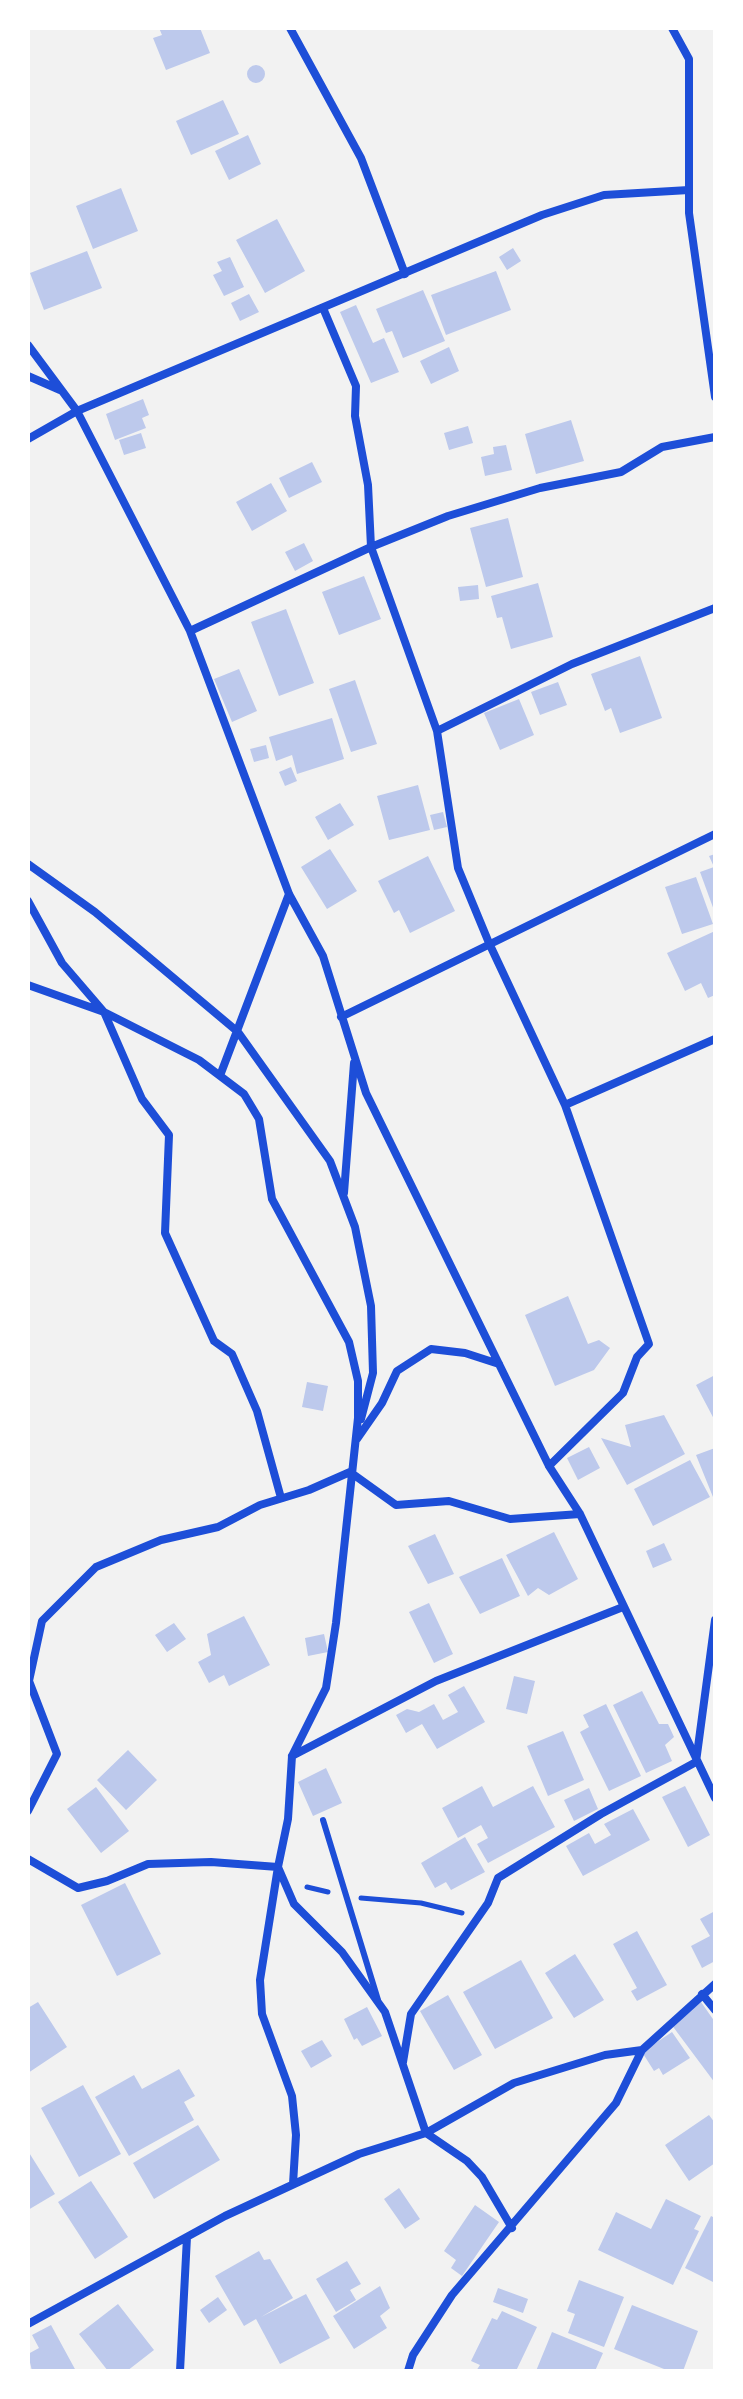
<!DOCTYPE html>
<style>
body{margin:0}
#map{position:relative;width:743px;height:2399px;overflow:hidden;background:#f2f2f2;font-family:"Open Sans",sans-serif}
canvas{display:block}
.frame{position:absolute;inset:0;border:30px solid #fff;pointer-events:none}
</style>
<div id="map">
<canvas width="743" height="2399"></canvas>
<div class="frame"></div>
</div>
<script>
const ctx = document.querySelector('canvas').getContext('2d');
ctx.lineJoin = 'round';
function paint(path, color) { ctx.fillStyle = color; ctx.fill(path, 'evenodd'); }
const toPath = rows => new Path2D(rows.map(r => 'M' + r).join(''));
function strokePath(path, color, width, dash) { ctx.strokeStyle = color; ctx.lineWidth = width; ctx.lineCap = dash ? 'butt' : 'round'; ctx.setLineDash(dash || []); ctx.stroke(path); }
paint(toPath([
 [159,28,200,28,210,53,166,70,153,38,162,35],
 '247 74a9 9 0 1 1 18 0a9 9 0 1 1-18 0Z',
 [223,100,239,134,191,155,176,121],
 [248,135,261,164,229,180,215,151],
 [121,188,138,231,93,249,76,206],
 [277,219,305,271,265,293,236,240],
 [513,248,521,261,507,270,499,257],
 [87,251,102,288,44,310,30,273],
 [230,257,244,287,224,296,213,275,222,271,217,262],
 [496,271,511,310,446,335,431,295],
 [423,290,445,341,403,358,392,331,386,333,376,309],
 [249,294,259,312,240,321,231,303],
 [356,305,373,343,384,338,399,372,371,383,340,312],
 [449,347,459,371,431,384,420,361],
 [143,399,149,415,142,418,146,428,115,440,106,414],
 [571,420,584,461,536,474,525,434],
 [468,426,473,443,449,450,444,433],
 [141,433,146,448,124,455,119,440],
 [506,445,512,470,485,476,481,457,494,454,493,447],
 [312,462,322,482,289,498,279,478],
 [271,483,287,511,252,531,236,502],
 [508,518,523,577,486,587,470,528],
 [304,543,313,561,295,571,285,552],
 [364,576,381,619,339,635,322,592],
 [538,583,553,637,511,649,502,617,497,618,491,596],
 [478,585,479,599,460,601,458,587],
 [286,609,314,683,279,696,251,622],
 [640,656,662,718,620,733,611,708,605,711,591,674],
 [239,669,257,711,232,722,214,679],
 [355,680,377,744,351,752,329,689],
 [558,682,567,705,540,715,531,692],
 [519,699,534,735,500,750,484,713],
 [332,718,344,759,297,774,292,755,276,761,269,737],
 [266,745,269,758,254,762,250,749],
 [291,767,297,781,285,786,279,772],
 [418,785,430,830,389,840,377,796],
 [340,803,354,825,328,840,315,817],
 [443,812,447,827,434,830,430,815],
 [330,849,357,891,327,909,301,867],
 [715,854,715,913,700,872,714,867,709,856],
 [428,856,455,911,410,933,399,910,394,913,378,881],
 [696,877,713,924,682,934,665,887],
 [715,931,715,995,708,998,701,983,685,991,667,953],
 [568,1296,588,1344,599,1340,610,1348,594,1370,555,1386,525,1315],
 [715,1375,715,1421,696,1385],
 [307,1382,328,1386,323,1411,302,1407],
 [664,1415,685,1454,627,1485,601,1438,631,1447,625,1425],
 [589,1447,600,1468,578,1480,567,1458],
 [715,1448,715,1502,696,1455],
 [690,1460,710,1497,653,1526,634,1489],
 [554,1532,578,1579,549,1595,538,1588,528,1596,506,1555],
 [435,1534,454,1574,428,1584,408,1546],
 [664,1543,672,1560,653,1568,646,1551],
 [502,1558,520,1596,480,1614,459,1577],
 [429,1603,453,1654,434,1663,409,1612],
 [244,1616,270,1665,229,1686,224,1675,209,1683,198,1662,211,1655,207,1634],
 [174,1623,186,1639,167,1652,155,1635],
 [324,1634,328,1652,308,1656,305,1638],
 [514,1676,535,1681,527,1714,506,1709],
 [464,1686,485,1722,437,1749,422,1724,406,1733,396,1715,407,1709,419,1712,434,1704,443,1720,458,1712,448,1695],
 [642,1691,659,1724,668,1724,674,1737,665,1745,672,1761,646,1773,613,1705],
 [606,1704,641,1776,609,1791,580,1732,589,1727,583,1715],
 [563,1731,584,1780,548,1796,527,1746],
 [128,1750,157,1780,126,1810,97,1780],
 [326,1768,342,1803,313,1816,298,1782],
 [482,1786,493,1807,533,1786,555,1827,488,1863,477,1844,488,1838,481,1825,458,1838,442,1808],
 [685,1786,710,1835,688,1847,662,1797],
 [96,1787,129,1831,101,1853,67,1809],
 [589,1788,598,1809,574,1821,564,1800],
 [633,1809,650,1840,583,1876,566,1846,589,1833,595,1844,611,1835,604,1824],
 [465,1837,485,1872,451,1890,446,1882,435,1888,421,1863],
 [125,1883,161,1954,117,1976,81,1905],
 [715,1911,715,1961,702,1968,691,1946,710,1936,700,1919],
 [637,1931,667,1985,637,2001,631,1991,637,1988,613,1944],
 [575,1954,604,2000,574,2018,545,1973],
 [521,1960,553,2018,495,2049,463,1992],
 [448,1995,482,2055,454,2070,420,2011],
 [38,2002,67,2047,28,2073,28,2008],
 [701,2002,715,2022,715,2083,671,2024],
 [367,2007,382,2036,362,2046,357,2038,354,2040,344,2019],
 [672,2032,690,2058,663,2075,659,2068,654,2071,642,2052],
 [322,2040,332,2056,311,2068,301,2051],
 [179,2069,195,2096,184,2102,194,2120,129,2156,95,2097,134,2075,142,2089],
 [83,2085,121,2154,79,2177,41,2108],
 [709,2115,715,2123,715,2163,689,2181,665,2145],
 [198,2125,220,2160,154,2199,133,2163],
 [28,2151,55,2194,28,2210],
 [91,2181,128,2237,95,2259,58,2202],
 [399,2188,420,2219,405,2229,384,2199],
 [666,2199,701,2216,694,2229,699,2231,673,2285,598,2250,616,2212,651,2229],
 [475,2205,499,2222,462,2276,451,2268,456,2260,444,2251],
 [711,2216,715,2218,715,2283,685,2268],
 [259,2251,264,2260,270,2259,293,2298,261,2317,306,2294,330,2338,280,2364,256,2319,244,2326,215,2276],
 [347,2261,361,2284,350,2290,356,2300,336,2312,316,2279],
 [579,2280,624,2297,604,2347,568,2333,575,2314,567,2311],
 [380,2286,390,2308,380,2316,387,2328,354,2349,333,2316],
 [498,2288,528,2299,523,2313,493,2302],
 [218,2297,227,2310,209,2323,200,2310],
 [118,2304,154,2350,127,2371,108,2371,79,2334],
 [632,2305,698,2331,683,2371,669,2371,614,2349],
 [502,2311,537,2327,516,2371,476,2371,480,2365,471,2361,492,2318,497,2320],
 [51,2325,76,2371,32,2371,28,2354,39,2348,32,2335],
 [552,2332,603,2353,595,2371,536,2371]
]), '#bdc9ec');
strokePath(toPath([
 [307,1887,328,1892],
 [361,1898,421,1903,462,1913]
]), '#1d4ed8', 5);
strokePath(toPath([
 [323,1820,378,2000]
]), '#1d4ed8', 6);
strokePath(toPath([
 [290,28,361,158,405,274],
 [672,28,689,59,689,213,715,397],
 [323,308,356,386,355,416,368,485,371,547,437,731,458,868,489,943,565,1105,649,1344,637,1357,623,1393,549,1466],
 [28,345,77,411,190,631,289,894,323,956,366,1093,549,1466,580,1514,715,1798],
 [28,376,60,390],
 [28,439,77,411,542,215,604,195,689,190],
 [190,631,371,547,448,516,540,488,621,472,662,447,715,437],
 [437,731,572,664,715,608],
 [28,864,95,912,238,1032,330,1161,355,1227,371,1306,373,1373,361,1419],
 [28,901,62,963,104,1012,142,1099,169,1135,165,1233,214,1341,232,1354,257,1411,281,1498],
 [28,985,104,1012,199,1060,244,1094,259,1119,272,1199,349,1342,358,1381,358,1418,336,1623,326,1688,292,1756,288,1819,278,1867,294,1904,342,1952,385,2012,426,2133,467,2161,482,2177,512,2228],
 [341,1017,715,834],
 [221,1073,289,894],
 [565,1105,715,1039],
 [344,1193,354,1063],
 [357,1439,382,1403,397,1371,431,1349,465,1353,499,1364],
 [292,1756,436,1681,623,1607],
 [28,1811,57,1754,29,1681,42,1621,96,1567,161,1540,218,1527,260,1505,309,1490,350,1472,396,1505,449,1501,510,1519,580,1514],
 [28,1859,78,1888,107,1881,148,1864,211,1862,278,1867,260,1980,262,2014,292,2096,296,2135,293,2184],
 [702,1994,715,2010],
 [403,2062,411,2014,488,1903,498,1878,601,1814,696,1762,715,1620],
 [28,2324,225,2216,359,2154,426,2133,514,2083,605,2055,642,2050],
 [180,2371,187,2237],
 [408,2371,413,2355,452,2295,616,2103,642,2050,715,1984]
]), '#1d4ed8', 8);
</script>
